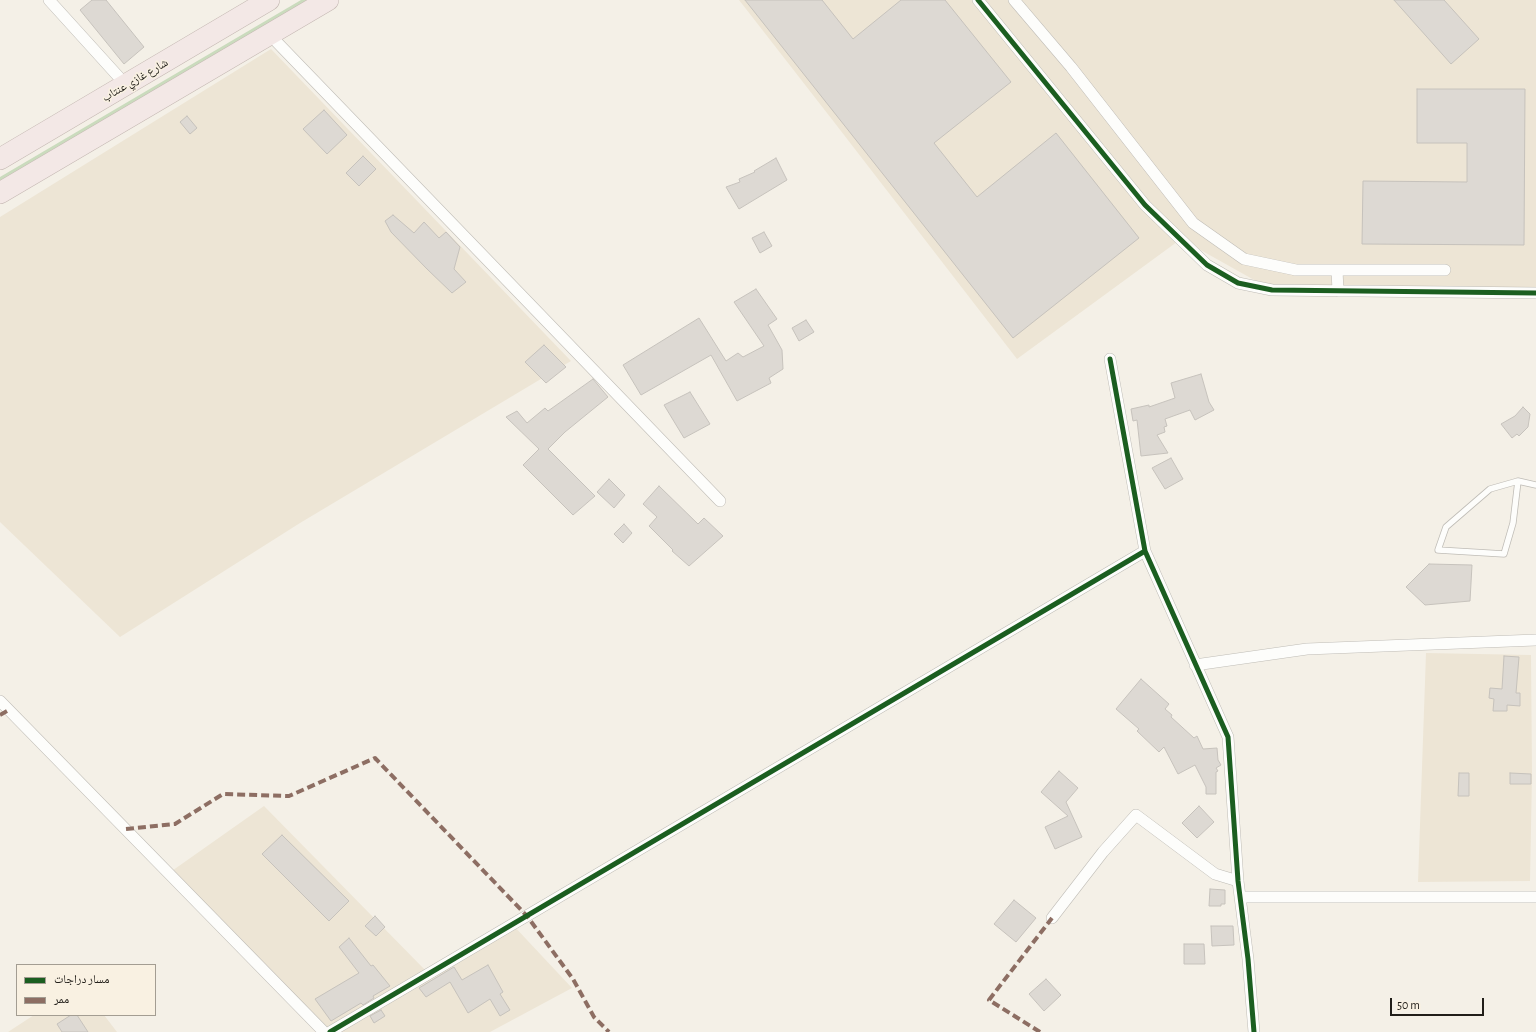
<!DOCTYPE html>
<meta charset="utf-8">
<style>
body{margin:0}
#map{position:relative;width:1536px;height:1032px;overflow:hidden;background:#f4f0e7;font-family:"Alegreya Sans","Noto Naskh Arabic",sans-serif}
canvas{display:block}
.legend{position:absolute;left:16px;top:964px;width:140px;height:52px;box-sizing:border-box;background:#f9f1e2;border:1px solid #a39d92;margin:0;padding:5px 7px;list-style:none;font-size:12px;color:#211e19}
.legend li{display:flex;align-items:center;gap:8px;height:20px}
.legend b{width:20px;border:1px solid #a39d92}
.scale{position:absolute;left:1390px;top:998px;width:94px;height:18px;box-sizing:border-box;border:2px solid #211e19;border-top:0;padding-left:5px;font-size:12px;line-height:14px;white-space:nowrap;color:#211e19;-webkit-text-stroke:3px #f9f1e2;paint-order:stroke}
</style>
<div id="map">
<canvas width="1536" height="1032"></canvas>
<ul class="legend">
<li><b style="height:5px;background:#1b5e20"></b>مسار دراجات</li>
<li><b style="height:5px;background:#8d6e63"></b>ممر</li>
</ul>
<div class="scale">50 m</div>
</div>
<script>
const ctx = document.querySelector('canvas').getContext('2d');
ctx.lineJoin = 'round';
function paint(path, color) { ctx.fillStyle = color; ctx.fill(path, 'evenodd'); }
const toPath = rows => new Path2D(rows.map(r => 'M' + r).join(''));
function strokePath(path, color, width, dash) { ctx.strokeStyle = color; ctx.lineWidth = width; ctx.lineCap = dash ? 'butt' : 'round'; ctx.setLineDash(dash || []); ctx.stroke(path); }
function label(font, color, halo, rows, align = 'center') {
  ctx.font = font + ' "Alegreya Sans","Noto Naskh Arabic",sans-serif'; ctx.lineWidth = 3; ctx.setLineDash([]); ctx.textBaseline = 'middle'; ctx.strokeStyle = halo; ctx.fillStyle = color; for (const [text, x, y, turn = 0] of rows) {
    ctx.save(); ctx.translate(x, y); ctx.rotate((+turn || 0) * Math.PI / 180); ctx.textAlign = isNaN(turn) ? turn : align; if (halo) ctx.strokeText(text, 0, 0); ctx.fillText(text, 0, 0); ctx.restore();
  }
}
paint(toPath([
 [739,0,1536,0,1536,290,1272,290,1181,239,1017,359,834,122],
 [271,49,571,361,300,523,120,637,0,522,0,217],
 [1426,653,1531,655,1532,774,1530,881,1418,882],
 [264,806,429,974,512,924,572,988,490,1032,325,1032,169,873],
 [34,1015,104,1015,117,1032,8,1032]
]), '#ede5d5');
paint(toPath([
 [301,0,314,0,0,185,0,177]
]), '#cadbbd');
const building = toPath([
 [92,0,106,0,144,47,124,64,80,10,92,0],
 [745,0,822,0,853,39,901,0,945,0,1011,82,934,143,977,197,1056,133,1139,238,1013,338,745,0],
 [1394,0,1444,0,1479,39,1451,64,1394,0],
 [1417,89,1525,89,1524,245,1362,244,1363,181,1467,182,1467,143,1417,143,1417,89],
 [324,110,347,135,327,154,303,129,324,110],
 [187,116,197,128,190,134,180,122,187,116],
 [363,156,376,169,359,186,346,173,363,156],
 [776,158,787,180,739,209,726,187,740,182,739,179,755,172,754,171,776,158],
 [393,215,414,233,424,222,439,238,446,232,460,247,454,269,466,282,452,293,427,269,391,232,385,221,393,215],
 [764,232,772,246,760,253,752,238,764,232],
 [756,289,777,319,768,325,782,350,783,369,769,378,771,383,737,401,711,355,641,395,623,365,699,318,726,361,738,353,743,357,764,346,734,302,756,289],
 [806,320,814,332,799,341,792,328,806,320],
 [544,345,566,367,546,383,525,362,544,345],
 [1201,374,1209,402,1214,410,1195,420,1190,410,1165,419,1167,426,1164,427,1165,432,1157,435,1168,453,1141,456,1137,420,1133,421,1131,409,1149,405,1149,407,1175,398,1171,383,1201,374],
 [593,379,608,397,565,432,548,449,595,496,573,515,523,465,539,449,506,417,517,411,527,423,545,408,548,411,593,379],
 [690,392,710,424,684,438,664,405,690,392],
 [1523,407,1530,414,1528,427,1519,436,1517,434,1512,438,1501,424,1515,416,1523,407],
 [1171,458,1183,479,1165,489,1152,468,1171,458],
 [609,479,625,495,614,508,597,492,609,479],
 [659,486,698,524,704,518,723,536,689,566,672,551,673,550,649,526,657,517,643,504,659,486],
 [624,524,632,533,623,543,614,534,624,524],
 [1429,564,1472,565,1470,601,1425,605,1406,587,1429,564],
 [1504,656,1519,657,1516,693,1520,693,1520,706,1507,705,1507,711,1493,711,1494,699,1489,698,1490,688,1502,689,1504,656],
 [1141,679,1169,704,1165,709,1172,715,1171,717,1194,738,1197,736,1203,749,1217,748,1218,760,1221,765,1216,768,1218,771,1216,772,1216,794,1206,794,1206,787,1195,765,1178,774,1164,747,1159,752,1137,731,1139,729,1116,709,1141,679],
 [1059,771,1078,788,1066,802,1082,837,1055,849,1045,827,1068,816,1041,792,1059,771],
 [1459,773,1469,773,1469,796,1458,796,1459,773],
 [1510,773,1531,774,1531,784,1510,784,1510,773],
 [1199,806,1214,822,1197,838,1182,823,1199,806],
 [282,835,349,901,329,921,262,854,282,835],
 [1210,889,1225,890,1225,904,1221,904,1221,906,1209,906,1210,889],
 [1014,900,1036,918,1016,942,994,924,1014,900],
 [375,916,385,927,376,936,365,926,375,916],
 [1211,926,1233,926,1234,945,1212,946,1211,926],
 [349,938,371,966,373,965,390,986,373,996,374,998,363,1005,361,1003,331,1021,315,999,359,973,339,947,349,938],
 [1184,944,1204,944,1205,964,1184,964,1184,944],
 [488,965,503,992,500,994,510,1010,500,1016,490,999,468,1013,450,982,426,997,419,988,454,967,462,980,488,965],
 [1046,979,1061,995,1044,1011,1029,994,1046,979],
 [381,1010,385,1016,374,1023,370,1016,381,1010],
 [71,1015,77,1015,88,1032,62,1032,57,1024,71,1015]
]);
paint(building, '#ddd9d3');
strokePath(building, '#c6c2bc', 1);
const lane = toPath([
 [1518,481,1513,523,1504,554,1438,550,1446,527,1490,489,1518,481,1536,485]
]);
const street = toPath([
 [49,0,126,85],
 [978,0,1145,205,1207,265,1238,283,1272,290,1536,293],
 [1014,0,1071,67,1193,223,1244,259,1296,270,1445,270],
 [270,35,720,501],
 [1337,270,1338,291],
 [1110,359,1145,551,1228,737,1238,881,1248,959,1254,1032],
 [1195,665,1307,649,1536,640],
 [0,701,324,1032],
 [1241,897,1536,897],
 [1052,918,1103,852,1136,815,1215,874,1238,881],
 [330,1032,1145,551]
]);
const highway = toPath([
 [0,159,269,0],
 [0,193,328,0]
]);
strokePath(lane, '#bfbcb6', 7);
strokePath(street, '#bfbcb6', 12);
strokePath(highway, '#c4b7b2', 22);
strokePath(lane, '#fdfdfb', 5.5);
strokePath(street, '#fdfdfb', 11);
strokePath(highway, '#f3e8e6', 21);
strokePath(toPath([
 [0,715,9,710],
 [126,829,175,824,223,794,289,796,375,758,527,916,573,979,594,1017,609,1032],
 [1040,1032,989,1000,1052,918]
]), '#8d6e63', 4, [8, 4]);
strokePath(toPath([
 [978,0,1145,205,1207,265,1238,283,1272,290,1536,293],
 [1110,359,1145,551,1228,737,1238,881,1248,959,1254,1032],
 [330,1032,1145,551]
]), '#1b5e20', 5);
label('12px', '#211e19', '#f9f1e2', [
 ["شارع غازي عنتاب",135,80,-30]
]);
</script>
